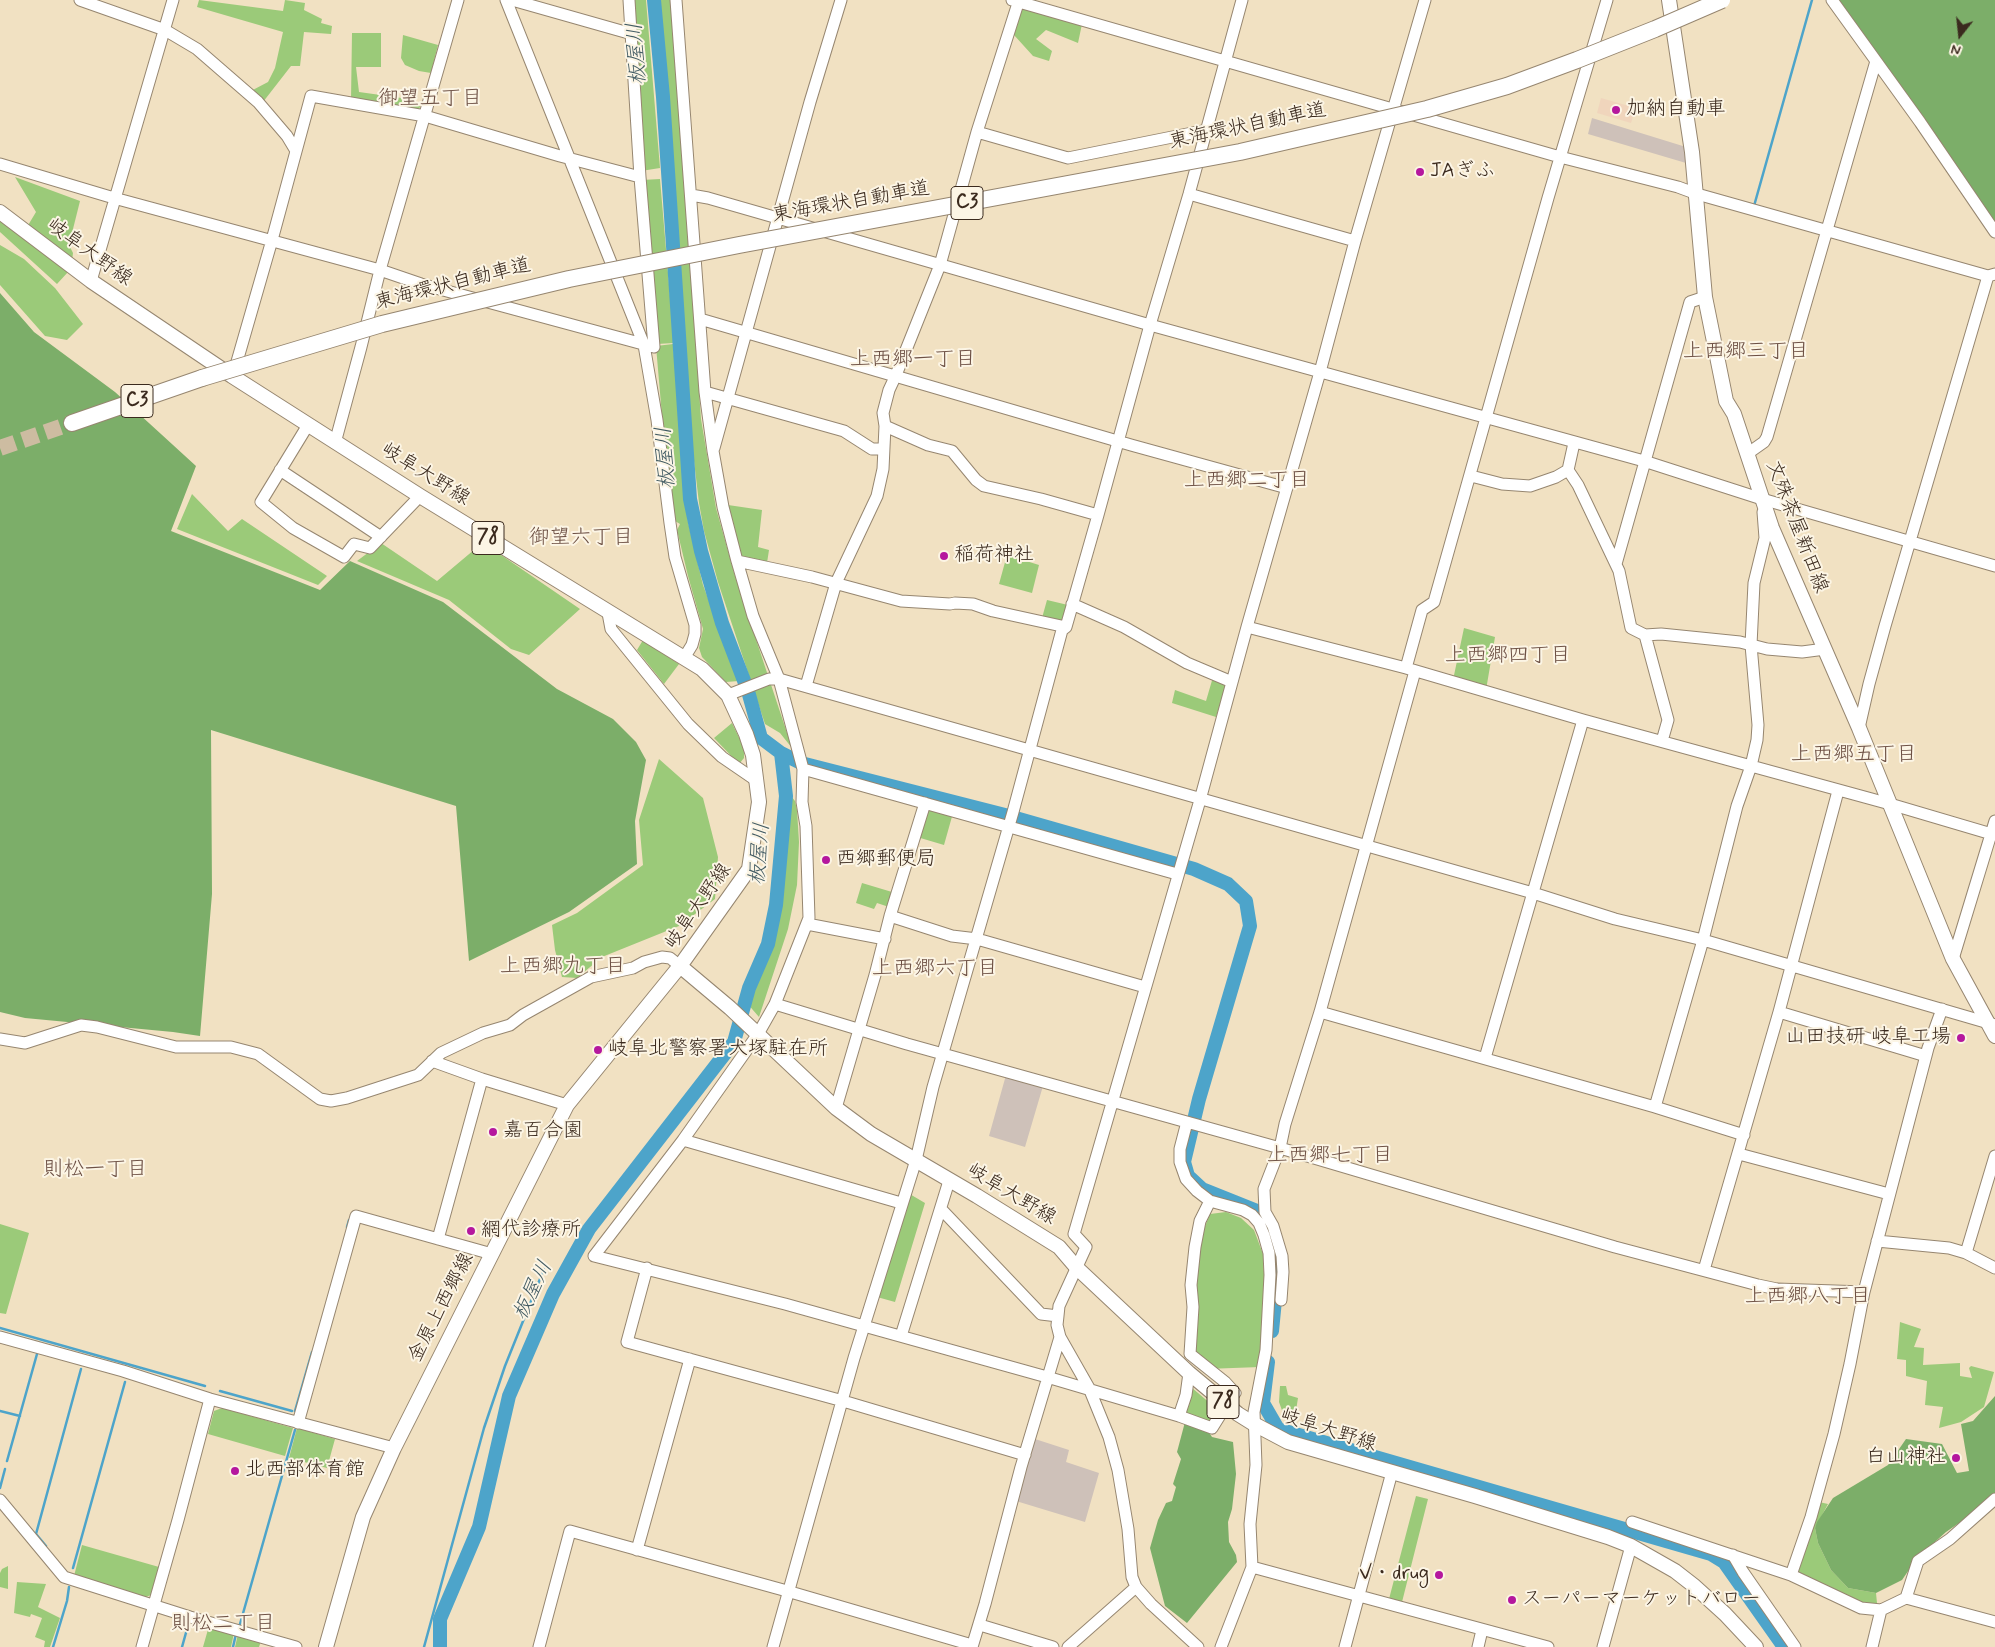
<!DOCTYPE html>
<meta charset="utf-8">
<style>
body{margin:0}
#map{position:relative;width:1995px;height:1647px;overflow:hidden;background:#f1e1c2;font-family:Mynerve,sans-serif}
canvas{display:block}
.north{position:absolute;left:1935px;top:10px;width:50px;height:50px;-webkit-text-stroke:4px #fcf5e5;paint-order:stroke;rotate:196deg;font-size:14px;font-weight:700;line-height:20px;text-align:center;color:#3b2a1e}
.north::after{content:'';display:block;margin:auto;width:18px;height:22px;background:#3b2a1e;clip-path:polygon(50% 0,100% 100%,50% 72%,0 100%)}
</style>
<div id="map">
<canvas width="1995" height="1647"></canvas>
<div class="north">N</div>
</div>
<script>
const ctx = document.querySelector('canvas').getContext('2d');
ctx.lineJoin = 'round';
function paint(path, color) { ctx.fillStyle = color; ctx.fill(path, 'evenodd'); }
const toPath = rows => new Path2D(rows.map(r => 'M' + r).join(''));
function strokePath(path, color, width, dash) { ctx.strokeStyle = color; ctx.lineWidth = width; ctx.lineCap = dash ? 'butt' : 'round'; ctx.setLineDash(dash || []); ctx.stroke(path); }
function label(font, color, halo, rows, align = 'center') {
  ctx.font = font + ' Mynerve,"Klee One",sans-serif'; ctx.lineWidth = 4; ctx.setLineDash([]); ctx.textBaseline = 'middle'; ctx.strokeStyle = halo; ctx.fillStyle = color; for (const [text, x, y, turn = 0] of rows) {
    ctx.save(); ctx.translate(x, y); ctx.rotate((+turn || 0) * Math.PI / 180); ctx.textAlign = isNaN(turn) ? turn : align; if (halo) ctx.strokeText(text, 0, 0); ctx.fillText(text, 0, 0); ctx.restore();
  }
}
paint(toPath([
 [1601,98,1636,108,1631,123,1597,113]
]), '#f0d5bc');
paint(toPath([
 [1592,118,1686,147,1686,163,1588,134],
 [1006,1075,1043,1086,1025,1147,989,1136],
 [1035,1439,1069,1450,1066,1462,1099,1473,1085,1522,1016,1501]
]), '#cec1b9');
paint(toPath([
 [199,0,283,11,285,0,305,3,304,10,322,19,321,23,332,26,331,34,304,32,300,66,291,66,263,102,249,92,268,82,275,68,283,32,197,7],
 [631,0,646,0,660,168,641,171],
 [659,0,672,0,701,419,716,508,735,576,792,748,780,733,765,724,718,582,704,531,699,503,689,419],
 [1023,7,1082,24,1078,43,1046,30,1036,39,1052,51,1049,61,1033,56,1014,35],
 [352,33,381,33,381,67,356,67,359,92,402,98,403,102,420,106,419,111,351,100],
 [403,35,438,45,431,73,419,71,405,65,401,58],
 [15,177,80,201,69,245,73,253,72,261,27,227,36,212],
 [660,179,674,343,657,344,642,180],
 [0,220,68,272,57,284,0,232],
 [0,245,24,259,55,288,83,324,67,340,45,336,0,285],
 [673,344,688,522,703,585,739,681,726,682,702,657,699,648,703,629,688,576,677,530,680,524,675,521,667,474,656,346],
 [192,494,228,531,242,519,327,576,318,585,177,529],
 [728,505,762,510,758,547,769,550,767,563,741,557],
 [381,543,437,581,481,544,504,557,580,609,529,655,511,649,449,600,357,561],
 [1007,555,1039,565,1032,593,999,584],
 [1047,600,1068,605,1061,623,1042,618],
 [1464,628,1495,637,1486,690,1453,680],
 [643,640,679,664,664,684,637,650],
 [1213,677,1227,682,1216,717,1172,703,1175,690,1206,701],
 [732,723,744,748,744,758,739,764,714,738],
 [659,759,703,798,718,857,715,899,679,926,602,957,577,978,562,977,555,950,552,925,577,913,643,865,639,820],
 [791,796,795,801,797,810,799,842,797,885,788,929,759,1017,746,1002,766,960,777,923,784,878],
 [926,808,953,813,944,845,917,837],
 [862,883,892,892,889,907,877,903,874,909,856,903],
 [908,1193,925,1203,895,1302,877,1297],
 [1226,1212,1241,1218,1254,1230,1263,1254,1266,1313,1260,1367,1206,1369,1194,1357,1193,1284,1201,1236,1210,1214],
 [0,1224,29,1233,6,1314,0,1313],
 [1900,1322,1921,1329,1914,1347,1924,1348,1923,1365,1960,1363,1960,1376,1972,1378,1969,1368,1971,1366,1994,1372,1984,1407,1961,1422,1939,1428,1943,1407,1925,1405,1927,1381,1906,1376,1906,1360,1897,1359],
 [1280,1386,1286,1386,1288,1395,1298,1398,1294,1423,1284,1416,1279,1402],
 [1191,1387,1218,1410,1211,1424,1183,1413],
 [222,1408,293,1428,285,1456,208,1434,214,1411],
 [297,1428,335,1439,327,1468,289,1458],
 [1416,1496,1428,1499,1402,1602,1389,1599],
 [1819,1502,1828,1504,1815,1528,1818,1543,1831,1570,1848,1588,1876,1593,1877,1603,1864,1605,1797,1572],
 [82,1545,159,1567,151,1595,146,1597,74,1576],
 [8,1566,8,1589,0,1587,0,1573,2,1569],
 [17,1582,46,1584,38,1607,60,1618,50,1647,44,1647,45,1641,35,1637,42,1618,31,1614,30,1617,14,1613],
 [209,1626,234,1633,231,1647,203,1647],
 [238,1634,261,1641,259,1647,235,1647]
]), '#9bca79');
paint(toPath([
 [1837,0,1995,0,1995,226],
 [0,293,34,332,115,392,196,466,171,531,320,590,350,561,443,602,557,689,613,719,636,742,646,760,635,821,637,864,569,912,469,961,456,806,211,730,212,894,200,1036,173,1032,25,1018,0,1012],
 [1995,1396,1995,1496,1988,1503,1946,1532,1917,1558,1902,1580,1876,1593,1848,1588,1831,1570,1818,1543,1815,1528,1817,1522,1833,1498,1888,1465,1906,1439,1942,1444,1957,1473,1969,1471,1961,1424,1973,1421],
 [1185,1422,1207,1429,1212,1437,1233,1442,1236,1474,1232,1509,1228,1522,1229,1542,1236,1555,1237,1562,1187,1623,1165,1606,1150,1548,1158,1520,1166,1503,1172,1501,1176,1487,1173,1484,1181,1459,1177,1452]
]), '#7cae69');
strokePath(toPath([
 [1754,206,1812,0],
 [347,1227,349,1220],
 [0,1328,205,1386],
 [220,1391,292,1411],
 [0,1411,20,1416],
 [295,1411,312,1352],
 [7,1461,37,1354],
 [0,1488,5,1469],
 [46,1546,36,1534,81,1369],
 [73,1568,125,1382],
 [240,1624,295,1430],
 [53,1647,67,1601,69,1587],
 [182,1647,189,1622],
 [233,1647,236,1634],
 [424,1647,484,1428,505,1366,544,1269]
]), '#4da4ca', 2.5);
strokePath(toPath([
 [654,0,663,97,690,499,701,551,722,623,748,691,761,738,781,753,801,763,1005,815,1194,869,1228,884,1246,901,1250,926,1199,1099,1184,1162,1188,1176,1202,1189,1257,1211,1271,1235,1276,1265,1275,1300,1272,1331],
 [1268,1362,1263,1403,1278,1429,1711,1554,1724,1562,1784,1647],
 [440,1647,440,1619,479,1527,509,1396,553,1294,589,1229,734,1042,749,988,768,944,776,905,786,796,781,753]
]), '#4da4ca', 14);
strokePath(toPath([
 [0,448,72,423]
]), '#cdbca1', 16, [16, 8]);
const minor = toPath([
 [80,0,165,30,197,49,258,102,287,136,296,151],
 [506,0,644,345,657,420,670,523,675,557,695,625,695,634,692,645,684,658],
 [512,0,632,34],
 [676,0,705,392,713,451,723,507,737,561,753,616,779,679,803,769,802,802,806,826,809,918,775,1004,758,1034,683,1140,594,1256,785,1304,1047,1377,1179,1416,1212,1428,1222,1412],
 [1012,0,1560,157,1678,187,1697,194,1988,276,1995,274],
 [1832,0,1920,122,1995,232],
 [977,132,1068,158,1207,130],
 [0,164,114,198,380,270,421,284,654,347,640,177,629,0],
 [1189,194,1355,241],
 [691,195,708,198,1150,325,1644,461,1762,499,1995,566],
 [91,281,173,0],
 [700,319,1131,445,1287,488],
 [234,372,272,240,311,96,425,116,560,156,640,177],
 [705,392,844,431,872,449,883,449],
 [308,425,261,502,293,528,344,557,354,544,370,548,420,496],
 [885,426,928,445,952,451,976,480,984,486,1041,499,1098,515],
 [335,443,361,347,380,270,458,0],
 [1574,443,1568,470,1578,485,1619,571,1631,628,1645,635,1661,634,1740,642,1767,649,1802,652,1825,649],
 [714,448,810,102,841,0],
 [1747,454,1764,442,1767,437,1876,61],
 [280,470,381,537],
 [1471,476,1502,484,1530,486,1556,477,1568,470],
 [737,561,812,577,901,601,950,604,955,603,973,604,993,611,1066,627],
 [1616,564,1690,302,1705,297],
 [1072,604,1124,627,1187,663,1232,682],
 [608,613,611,629,688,724,722,757,757,781],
 [1247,627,1406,668,1583,720,1890,804,1995,835],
 [1645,635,1668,720,1662,741],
 [1406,668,1422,610,1434,602,1548,198,1607,0],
 [806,686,836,583,877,496,883,469,885,426,883,413,889,390,896,375,940,265,977,132,1019,0],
 [728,695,769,679,779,679,1533,893,1615,919,1703,940,1992,1024],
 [1859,728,1869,684,1885,626,1988,276],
 [803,769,1177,874],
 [890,916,952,936,977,939,1145,987],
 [807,924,885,939],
 [1953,959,1995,821],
 [775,1004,907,1044,1280,1148,1615,1247,1758,1285,1777,1289,1864,1292],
 [1320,1012,1655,1107,1744,1135],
 [1779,1012,1926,1056],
 [0,1039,25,1043,81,1025,97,1027,176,1047,231,1047,258,1054,320,1099,331,1101,347,1098,418,1075,441,1053,483,1033,510,1025,523,1015,591,977,633,968,644,962,662,957,670,958,680,966],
 [1485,1058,1583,720],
 [432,1061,482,1079,567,1105],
 [1655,1107,1703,940,1737,806,1751,766,1757,740,1758,725,1751,645,1754,583,1765,538,1763,512],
 [836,1108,875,975,890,916,925,803],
 [1187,1122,1180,1149,1180,1162,1186,1179,1197,1191,1210,1201],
 [683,1140,901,1203],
 [1739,1154,1889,1194],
 [941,1209,1041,1314,1058,1316],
 [438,1239,482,1079],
 [1877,1241,1949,1248,1966,1253,1995,1268],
 [1966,1253,1995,1156],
 [647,1268,627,1342,843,1401,1025,1455],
 [1704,1270,1779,1012,1838,791],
 [1281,1300,1283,1272,1282,1256,1273,1226,1265,1212,1264,1189,1280,1148,1285,1124,1320,1012,1415,671],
 [901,1336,949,1181],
 [0,1337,123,1371,210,1399,394,1448],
 [1179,1416,1186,1395,1189,1373],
 [298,1423,356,1216,492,1254],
 [0,1500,64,1577,190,1617,296,1647],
 [1632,1522,1791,1575,1861,1608,1881,1610,1906,1598,1995,1622],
 [637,1550,690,1359],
 [1733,1555,1743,1572,1795,1647],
 [1252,1567,1548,1647],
 [1791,1575,1811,1517,1834,1434,1850,1364,1864,1292,1928,1048,1942,1009],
 [1906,1598,1918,1561,1950,1539,1995,1499],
 [980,1625,1053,1647],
 [142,1647,178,1520,210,1399],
 [539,1647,570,1531,787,1591,972,1645],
 [773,1647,854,1358,916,1160,933,1087,1013,812,1062,630,1066,627,1098,515,1150,325,1189,194,1242,0],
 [972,1647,985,1604,1021,1467,1060,1337],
 [1068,1647,1136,1587],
 [1198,1647,1151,1604,1136,1587,1132,1577,1128,1529,1118,1470,1109,1437,1089,1388,1060,1337,1057,1325,1058,1316,1059,1306,1086,1247,1074,1234,1200,800,1247,627,1320,372,1355,241,1425,0],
 [1221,1647,1252,1567,1250,1524,1256,1465,1254,1412,1266,1350,1270,1275,1269,1253,1264,1235,1259,1223,1252,1215,1243,1210,1210,1201,1200,1221,1195,1247,1191,1285,1193,1307,1190,1354,1225,1382,1235,1393,1231,1398],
 [1345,1647,1392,1472],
 [1478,1647,1482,1630],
 [1603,1647,1631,1546],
 [1872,1647,1881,1610]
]);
const major = toPath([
 [1669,0,1692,152,1705,297,1726,401,1734,414,1772,528,1859,728,1953,959,1995,1036],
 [0,212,91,281,232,376,420,496,702,669,728,695,746,734,753,755,759,802,749,869,680,966,567,1105,394,1448,363,1517,326,1647],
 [680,966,730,1008,836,1108,871,1134,977,1196,1059,1247,1077,1268,1189,1373,1238,1414,1254,1424,1288,1442,1475,1496,1608,1537,1631,1546,1675,1571,1693,1585,1725,1614,1756,1647]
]);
const highway = toPath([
 [72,423,202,378]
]);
strokePath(minor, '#968670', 13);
strokePath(major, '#968670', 16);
strokePath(highway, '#968670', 18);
strokePath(minor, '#fff', 11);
strokePath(major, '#fff', 14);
strokePath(highway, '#fff', 16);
const highwayBridge = toPath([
 [202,378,382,324,569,279,739,245,1240,152,1427,109,1507,86,1577,60,1655,29,1722,0]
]);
strokePath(highwayBridge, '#968670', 18, []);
strokePath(highwayBridge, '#fff', 16);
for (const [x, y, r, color] of [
 [1616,110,5,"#b5179e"],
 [1420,172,5,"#b5179e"],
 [944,556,5,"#b5179e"],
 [826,860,5,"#b5179e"],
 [1961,1038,5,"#b5179e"],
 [598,1050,5,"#b5179e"],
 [493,1132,5,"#b5179e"],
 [471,1231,5,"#b5179e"],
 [1956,1458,5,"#b5179e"],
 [235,1471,5,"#b5179e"],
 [1439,1575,5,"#b5179e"],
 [1512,1600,5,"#b5179e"]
]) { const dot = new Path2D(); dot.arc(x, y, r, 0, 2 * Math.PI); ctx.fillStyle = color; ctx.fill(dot); strokePath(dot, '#fcf5e5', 2); }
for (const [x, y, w] of [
 [967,203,32],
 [137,401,32],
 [488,538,32],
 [1223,1402,32]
]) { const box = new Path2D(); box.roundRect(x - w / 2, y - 16.5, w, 33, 4); ctx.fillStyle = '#fcf5e5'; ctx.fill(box); strokePath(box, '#3b2a1e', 1); }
label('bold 19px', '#3b2a1e', null, [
 ["C3",967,203],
 ["C3",137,401],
 ["78",488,538],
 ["78",1223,1402]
]);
label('20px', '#3b2a1e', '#fcf5e5', [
 ["加納自動車",1626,110],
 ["JAぎふ",1430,172],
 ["稲荷神社",954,556],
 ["西郷郵便局",836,860],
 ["山田技研 岐阜工場",1951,1038,"right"],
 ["岐阜北警察署犬塚駐在所",608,1050],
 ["嘉百合園",503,1132],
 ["網代診療所",481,1231],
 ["白山神社",1946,1458,"right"],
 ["北西部体育館",245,1471],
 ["V・drug",1429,1575,"right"],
 ["スーパーマーケットバロー",1522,1600]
], 'left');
label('20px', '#3b2a1e', '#fcf5e5', [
 ["東海環状自動車道",1248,127,-12],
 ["東海環状自動車道",851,203,-10],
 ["岐阜大野線",89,253,36],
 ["東海環状自動車道",453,285,-14],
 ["岐阜大野線",425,475,32],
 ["文殊茶屋新田線",1796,527,69],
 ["岐阜大野線",699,907,-55],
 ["岐阜大野線",1011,1195,31],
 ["金原上西郷線",442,1308,-63],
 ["岐阜大野線",1328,1431,18]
]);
label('italic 21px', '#425b63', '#fcf5e5', [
 ["板屋川",638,54,-94],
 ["板屋川",667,458,-94],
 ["板屋川",761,854,-85],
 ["板屋川",534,1291,-64]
]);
label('21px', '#6d5044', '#fcf5e5', [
 ["御望五丁目",430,100],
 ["上西郷三丁目",1746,353],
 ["上西郷一丁目",913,361],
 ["上西郷二丁目",1247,482],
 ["御望六丁目",581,539],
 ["上西郷四丁目",1508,657],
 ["上西郷五丁目",1854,756],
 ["上西郷九丁目",563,968],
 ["上西郷六丁目",935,970],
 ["上西郷七丁目",1330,1157],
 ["則松一丁目",95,1171],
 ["上西郷八丁目",1808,1298],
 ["則松二丁目",223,1625]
]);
</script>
